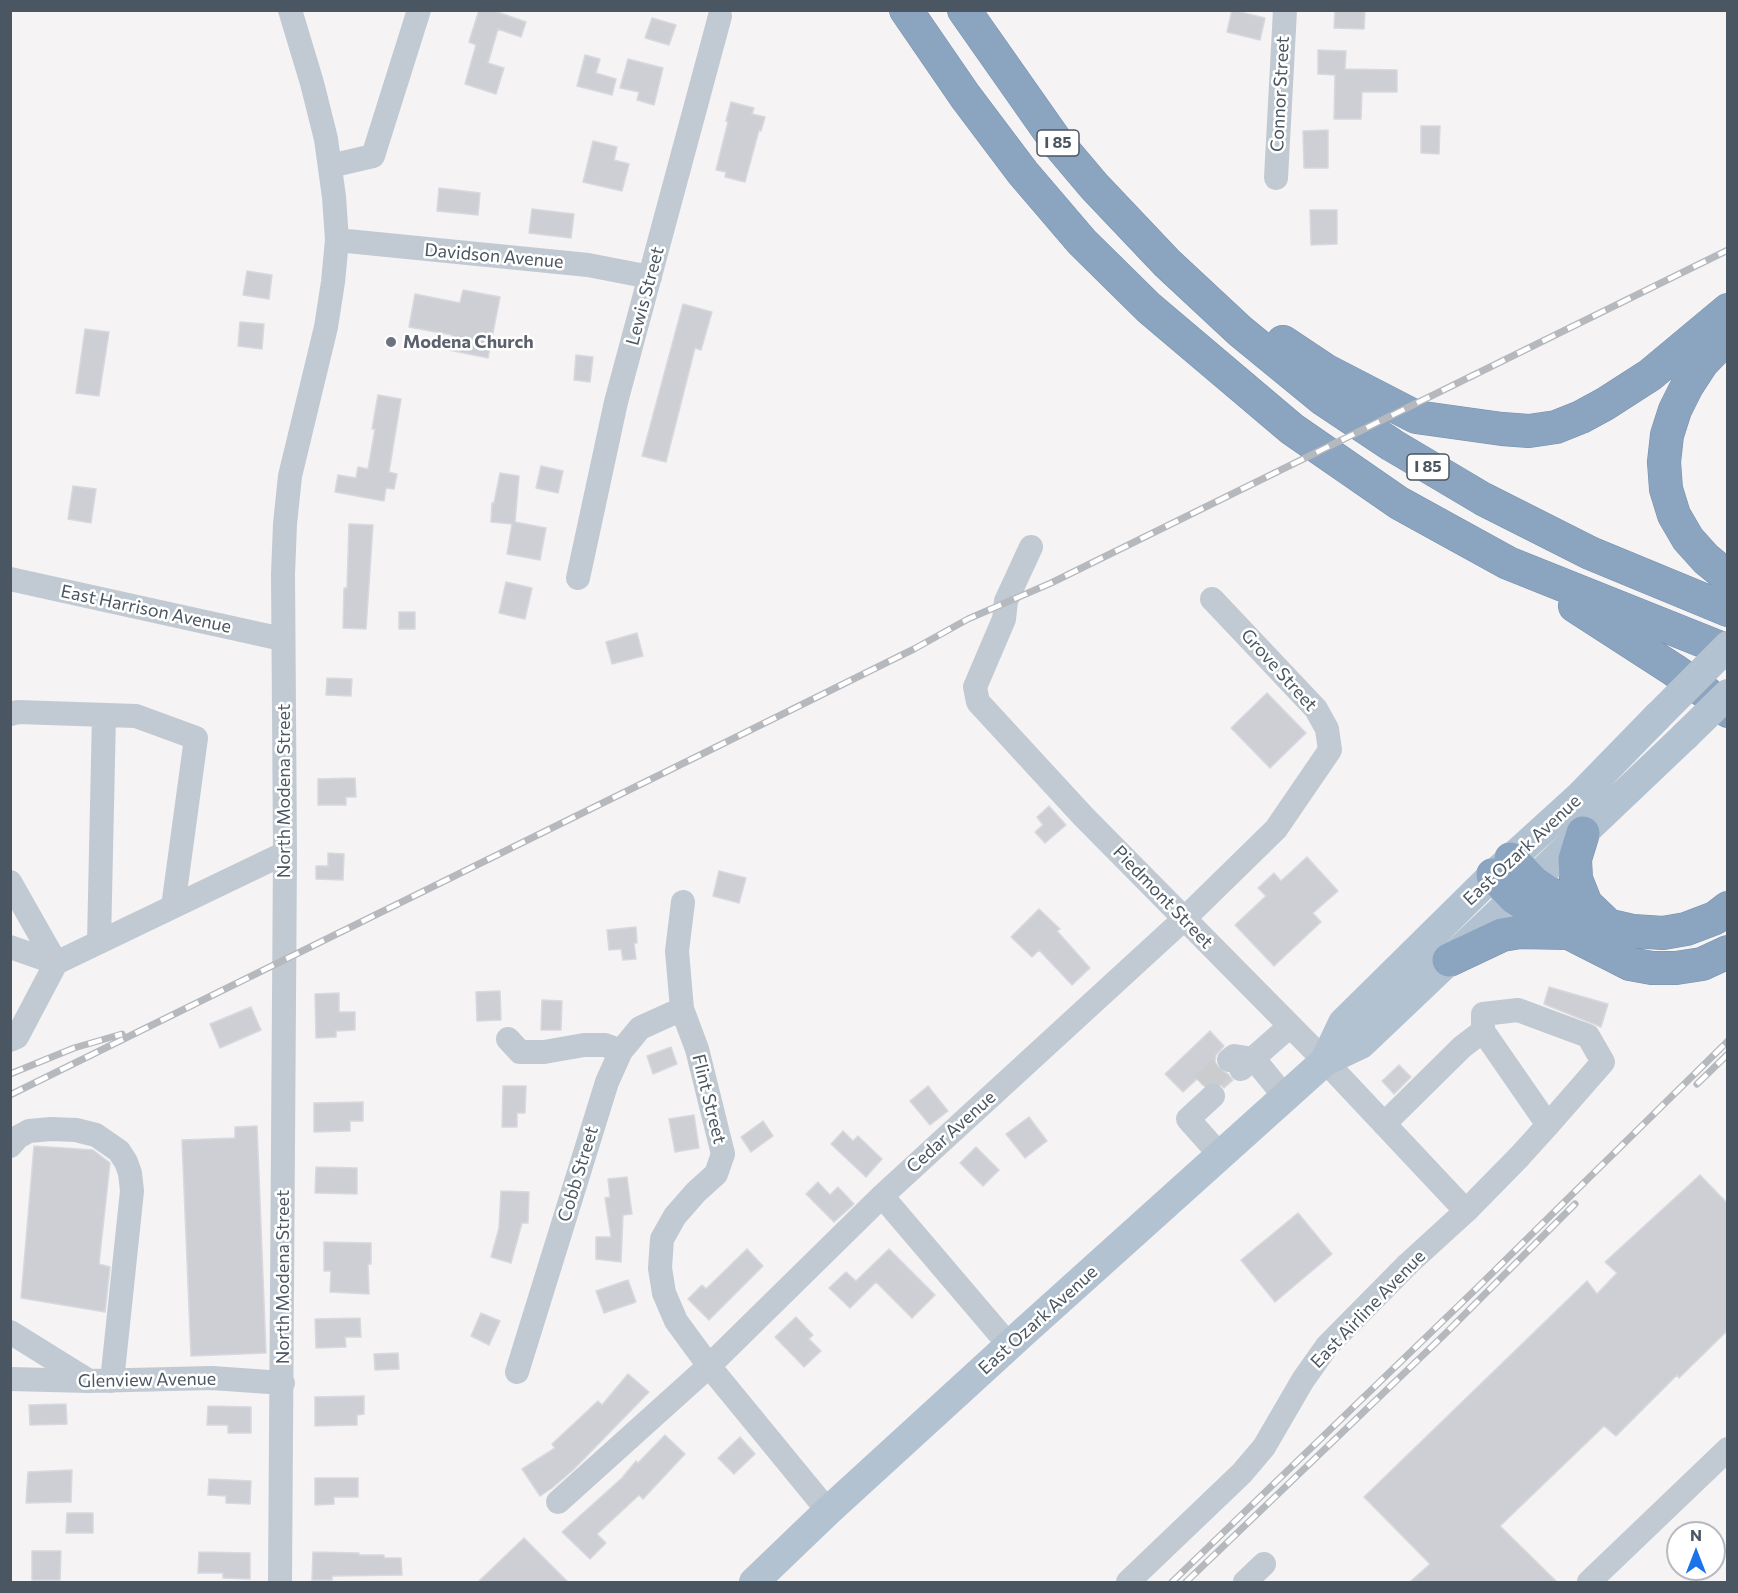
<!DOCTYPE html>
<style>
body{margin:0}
#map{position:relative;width:1738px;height:1593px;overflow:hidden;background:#f5f3f3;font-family:Commissioner,sans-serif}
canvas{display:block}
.frame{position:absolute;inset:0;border:12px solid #4a5661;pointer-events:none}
.north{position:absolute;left:1666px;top:1521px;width:60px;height:60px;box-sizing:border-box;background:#fff;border:2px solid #b7bbc0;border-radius:50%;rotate:0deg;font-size:16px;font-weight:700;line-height:24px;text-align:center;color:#4a5661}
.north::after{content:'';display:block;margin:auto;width:21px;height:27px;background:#1a73e8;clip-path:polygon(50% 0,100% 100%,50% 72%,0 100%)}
</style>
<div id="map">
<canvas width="1738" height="1593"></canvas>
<div class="frame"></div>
<div class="north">N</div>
</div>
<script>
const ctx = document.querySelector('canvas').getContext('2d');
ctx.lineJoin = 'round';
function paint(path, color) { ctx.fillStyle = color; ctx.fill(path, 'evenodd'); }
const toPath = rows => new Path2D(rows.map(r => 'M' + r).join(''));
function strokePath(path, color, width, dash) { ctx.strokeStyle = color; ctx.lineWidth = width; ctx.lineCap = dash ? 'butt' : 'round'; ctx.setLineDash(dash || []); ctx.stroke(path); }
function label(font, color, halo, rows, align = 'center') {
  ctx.font = font + ' Commissioner,sans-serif'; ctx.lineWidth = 5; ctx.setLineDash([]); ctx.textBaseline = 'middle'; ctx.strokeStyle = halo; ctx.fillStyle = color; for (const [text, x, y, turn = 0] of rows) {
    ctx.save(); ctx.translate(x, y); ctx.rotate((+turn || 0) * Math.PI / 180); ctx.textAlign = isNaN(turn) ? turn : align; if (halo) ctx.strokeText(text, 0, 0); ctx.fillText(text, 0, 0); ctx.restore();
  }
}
const building = toPath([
 [479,10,492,10,526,22,521,37,498,29,488,63,504,68,496,94,465,84,476,45,469,42,479,10],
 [1232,10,1265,18,1260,40,1227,32,1232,10],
 [1335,10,1365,10,1364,29,1334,28,1335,10],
 [652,18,676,25,669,45,645,38,652,18],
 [1318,50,1346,51,1345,69,1397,70,1397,92,1362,92,1361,119,1334,119,1335,75,1318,74,1318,50],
 [585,55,600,59,596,73,616,79,612,95,577,86,585,55],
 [628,59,663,68,654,105,637,100,639,92,620,88,628,59],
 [731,102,754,108,752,114,765,117,761,131,759,130,745,182,725,177,726,172,716,170,728,122,726,121,731,102],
 [1421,126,1440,126,1439,154,1421,153,1421,126],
 [1328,130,1328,168,1304,168,1303,131,1328,130],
 [593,141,617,147,614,160,629,164,622,191,583,182,593,141],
 [439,188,480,193,478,215,437,211,439,188],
 [532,209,574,214,571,238,529,233,532,209],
 [1310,210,1337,210,1337,244,1311,245,1310,210],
 [247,271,272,275,269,299,243,295,247,271],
 [463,290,500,297,488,358,449,350,452,335,409,327,415,294,460,303,463,290],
 [683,304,712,312,701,350,695,348,666,462,642,456,683,304],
 [240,322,264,324,262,349,238,346,240,322],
 [85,329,109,332,99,396,76,393,85,329],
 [576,355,593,357,590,382,574,380,576,355],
 [378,395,401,399,389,472,397,474,394,489,386,488,384,501,335,492,338,475,356,478,358,467,368,469,375,429,372,429,378,395],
 [541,466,563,471,558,493,536,488,541,466],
 [500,473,519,476,515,522,546,528,540,560,507,554,512,524,491,522,492,503,494,503,500,473],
 [73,486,96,489,91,523,68,519,73,486],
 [349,524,373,525,366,629,343,628,344,588,347,588,349,524],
 [506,582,532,588,525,619,499,613,506,582],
 [399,612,415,612,415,629,399,629,399,612],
 [637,633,643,656,612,664,606,642,637,633],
 [327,678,352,679,351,696,326,695,327,678],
 [1267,693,1306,733,1270,768,1231,728,1267,693],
 [355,778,356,797,346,797,346,805,318,805,318,779,355,778],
 [1049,806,1066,825,1045,843,1035,832,1043,825,1037,817,1049,806],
 [328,853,344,854,343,880,316,879,316,866,328,866,328,853],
 [1307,857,1338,891,1313,913,1321,922,1274,966,1235,925,1266,896,1258,888,1274,873,1281,881,1307,857],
 [719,871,746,878,739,903,713,896,719,871],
 [1039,909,1060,929,1057,931,1090,968,1072,985,1039,950,1032,957,1011,937,1039,909],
 [636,927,637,943,634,943,636,959,623,960,621,949,609,950,607,930,636,927],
 [1549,987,1608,1004,1601,1027,1544,1004,1549,987],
 [500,991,501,1020,477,1021,476,992,500,991],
 [339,993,339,1012,355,1012,355,1030,336,1031,336,1037,316,1038,315,994,339,993],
 [542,1000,562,1001,561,1030,541,1030,542,1000],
 [251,1007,261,1030,220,1048,210,1024,251,1007],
 [1210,1031,1224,1046,1216,1055,1215,1062,1218,1068,1228,1074,1233,1080,1224,1088,1217,1082,1209,1082,1203,1085,1197,1079,1183,1092,1165,1074,1210,1031],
 [671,1047,677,1064,653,1074,647,1056,671,1047],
 [1399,1065,1411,1077,1394,1094,1382,1081,1399,1065],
 [503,1086,526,1086,525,1113,517,1113,517,1127,502,1127,503,1086],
 [928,1086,948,1111,930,1125,910,1101,928,1086],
 [363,1102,363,1121,350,1121,350,1131,314,1132,314,1103,363,1102],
 [694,1115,699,1148,675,1152,669,1119,694,1115],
 [1029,1117,1047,1141,1025,1158,1006,1134,1029,1117],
 [763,1121,773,1136,751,1152,741,1137,763,1121],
 [257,1126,266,1353,191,1356,182,1140,235,1138,235,1127,257,1126],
 [843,1131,853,1141,858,1136,882,1159,866,1177,831,1144,843,1131],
 [34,1146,93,1150,110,1163,99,1264,110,1267,105,1312,21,1298,34,1146],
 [976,1147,999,1170,983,1186,960,1163,976,1147],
 [316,1167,357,1168,357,1194,315,1193,316,1167],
 [1700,1175,1728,1204,1728,1330,1679,1378,1677,1375,1616,1436,1604,1426,1500,1526,1557,1582,1410,1582,1430,1564,1364,1497,1587,1281,1597,1294,1617,1273,1605,1262,1700,1175],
 [627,1177,632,1214,623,1215,621,1262,596,1259,596,1237,611,1237,605,1198,610,1197,608,1179,627,1177],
 [818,1182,830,1195,838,1187,854,1204,834,1222,806,1194,818,1182],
 [501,1191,529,1192,528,1223,522,1223,511,1263,491,1257,499,1228,501,1191],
 [1298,1213,1332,1254,1275,1302,1241,1260,1298,1213],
 [324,1242,371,1243,371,1264,368,1264,369,1294,330,1292,331,1271,324,1271,324,1242],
 [747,1249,763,1266,709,1320,688,1299,702,1285,706,1289,747,1249],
 [889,1249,935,1295,912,1318,876,1282,850,1308,829,1288,846,1272,856,1281,889,1249],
 [628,1280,636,1302,604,1313,596,1291,628,1280],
 [481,1313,500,1321,489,1345,471,1336,481,1313],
 [796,1317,813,1335,809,1339,821,1351,804,1367,775,1337,796,1317],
 [360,1318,361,1337,345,1337,346,1347,316,1348,315,1319,360,1318],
 [398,1353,399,1369,375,1370,374,1354,398,1353],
 [628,1374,649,1392,574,1469,552,1488,540,1496,522,1469,555,1448,552,1444,598,1401,602,1405,628,1374],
 [364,1396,364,1414,357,1415,357,1425,315,1426,315,1397,364,1396],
 [66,1404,67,1424,30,1425,29,1405,66,1404],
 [208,1406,251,1407,251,1433,228,1433,228,1425,207,1425,208,1406],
 [665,1435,685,1454,643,1499,639,1495,597,1534,606,1543,590,1559,562,1532,622,1478,636,1461,638,1463,665,1435],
 [740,1437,755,1454,734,1474,718,1458,740,1437],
 [72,1470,71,1502,26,1503,28,1472,72,1470],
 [315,1478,358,1478,358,1497,334,1497,334,1504,315,1505,315,1478],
 [209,1479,251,1481,250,1504,226,1503,226,1496,208,1495,209,1479],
 [67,1513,93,1513,93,1533,66,1533,67,1513],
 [524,1538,568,1582,478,1582,524,1538],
 [32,1551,61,1551,60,1580,32,1580,32,1551],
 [199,1552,250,1553,250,1579,223,1578,223,1573,198,1573,199,1552],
 [313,1552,359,1553,359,1555,384,1555,384,1558,401,1558,402,1575,332,1576,332,1580,312,1580,313,1552]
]);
paint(building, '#cdcfd5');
strokePath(building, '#d7d9de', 1.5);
strokePath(toPath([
 [1203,1085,1229,1060]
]), '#caccce', 24, [24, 12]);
const highway = toPath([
 [906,10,965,96,1023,173,1082,242,1149,308,1292,429,1399,503,1508,563,1728,651],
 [964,10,1056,141,1094,186,1167,263,1240,331,1323,399,1392,445,1483,499,1590,553,1728,610],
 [1728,336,1702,363,1687,386,1675,410,1667,435,1664,462,1666,489,1674,515,1688,539,1706,559,1728,577],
 [1283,342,1325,370,1416,417,1502,429,1529,431,1556,427,1581,417,1605,404,1650,375,1728,310],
 [1575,606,1674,670,1704,691,1728,711],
 [1583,833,1575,859,1576,879,1586,904,1604,921],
 [1511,859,1533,882,1571,908,1607,925,1633,931,1663,933,1686,929,1715,918,1728,908],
 [1493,875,1515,898,1569,933,1630,964,1652,968,1676,968,1702,964,1728,952],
 [1449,960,1502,935,1520,932,1569,933]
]);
strokePath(highway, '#7690ad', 34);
strokePath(toPath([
 [330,166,373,156,419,10],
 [1276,178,1285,10],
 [337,240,588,265,650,277],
 [1031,547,1006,601,1004,619,975,687,978,702,1083,816,1325,1061,1466,1211],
 [578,578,616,402,720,16],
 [10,579,282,639],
 [10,714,18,712,136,716,196,738,173,907],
 [10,882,56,963],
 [683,902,677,951,682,1009,697,1049,723,1154,716,1174,696,1192,675,1216,662,1239,660,1268,664,1293,676,1321,709,1366,828,1511],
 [99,942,104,715],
 [10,947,56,963],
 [508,1039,520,1052,544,1052,584,1045,605,1045,621,1051],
 [10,1040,17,1037,56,963,285,853],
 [1229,1060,1234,1056,1254,1059,1285,1097],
 [1241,1069,1290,1026],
 [1213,1096,1188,1119,1221,1156],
 [1384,1124,1462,1047,1483,1031],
 [10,1146,18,1137,29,1131,51,1129,76,1130,96,1135,119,1151,126,1162,130,1173,132,1191,112,1381],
 [882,1196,1009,1345],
 [10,1332,89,1381],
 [517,1372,607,1082,621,1051,640,1028,682,1009],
 [10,1379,89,1381,212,1378,283,1383],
 [558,1502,709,1366,882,1196,1184,919,1276,829,1330,750,1327,729,1316,709,1212,599],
 [280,1582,285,853,283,574,285,524,290,476,326,327,333,282,337,240,334,197,326,139,312,83,290,10],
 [1128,1582,1242,1473,1264,1447,1303,1380,1327,1346,1408,1264,1466,1211,1519,1157,1548,1125,1603,1062,1588,1036,1518,1010,1483,1014,1483,1031,1548,1125],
 [1245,1582,1264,1564],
 [1589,1582,1728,1449]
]), '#c1cad2', 24);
strokePath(toPath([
 [1325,1061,1343,1023,1493,875,1581,795,1657,717],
 [754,1582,828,1511,1026,1330,1325,1061,1361,1044,1685,736]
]), '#b3c2d1', 30);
strokePath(highway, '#8ba5c1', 33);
const rail = toPath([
 [10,1074,74,1048,122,1034],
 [1697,1084,1728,1054],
 [10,1095,702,754,914,649,968,619,1051,583,1728,250],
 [1172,1582,1477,1288,1728,1041],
 [1186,1582,1445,1334,1575,1204]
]);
strokePath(rail, '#b5b8bd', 7);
strokePath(rail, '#fff', 4.5, [14]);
strokePath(toPath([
 [1657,717,1728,646],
 [1685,736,1728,694]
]), '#b3c2d1', 30);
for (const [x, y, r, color] of [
 [391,342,6,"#6b7280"]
]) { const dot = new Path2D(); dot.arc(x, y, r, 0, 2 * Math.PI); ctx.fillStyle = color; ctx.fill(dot); strokePath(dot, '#fff', 2); }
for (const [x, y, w] of [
 [1058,143,42],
 [1428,467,42]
]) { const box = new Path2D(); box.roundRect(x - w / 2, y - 13, w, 26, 4.5); ctx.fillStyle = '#fff'; ctx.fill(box); strokePath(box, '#4a5661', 1.5); }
label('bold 16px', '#4a5661', null, [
 ["I 85",1058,143],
 ["I 85",1428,467]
]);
label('18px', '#4a5661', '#fff', [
 ["Connor Street",1280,94,-87],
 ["Davidson Avenue",494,256,5],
 ["Lewis Street",645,296,-75],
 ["East Harrison Avenue",146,609,12],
 ["Grove Street",1279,670,48],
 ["North Modena Street",284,791,-90],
 ["East Ozark Avenue",1522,850,-43],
 ["Piedmont Street",1163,897,46],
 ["Flint Street",709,1099,76],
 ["Cedar Avenue",951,1132,-42],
 ["Cobb Street",578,1174,-73],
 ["North Modena Street",283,1277,-90],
 ["East Airline Avenue",1368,1309,-46],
 ["East Ozark Avenue",1038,1320,-42],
 ["Glenview Avenue",147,1380,-1]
]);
label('bold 18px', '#5b616d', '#fff', [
 ["Modena Church",403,342]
], 'left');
</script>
